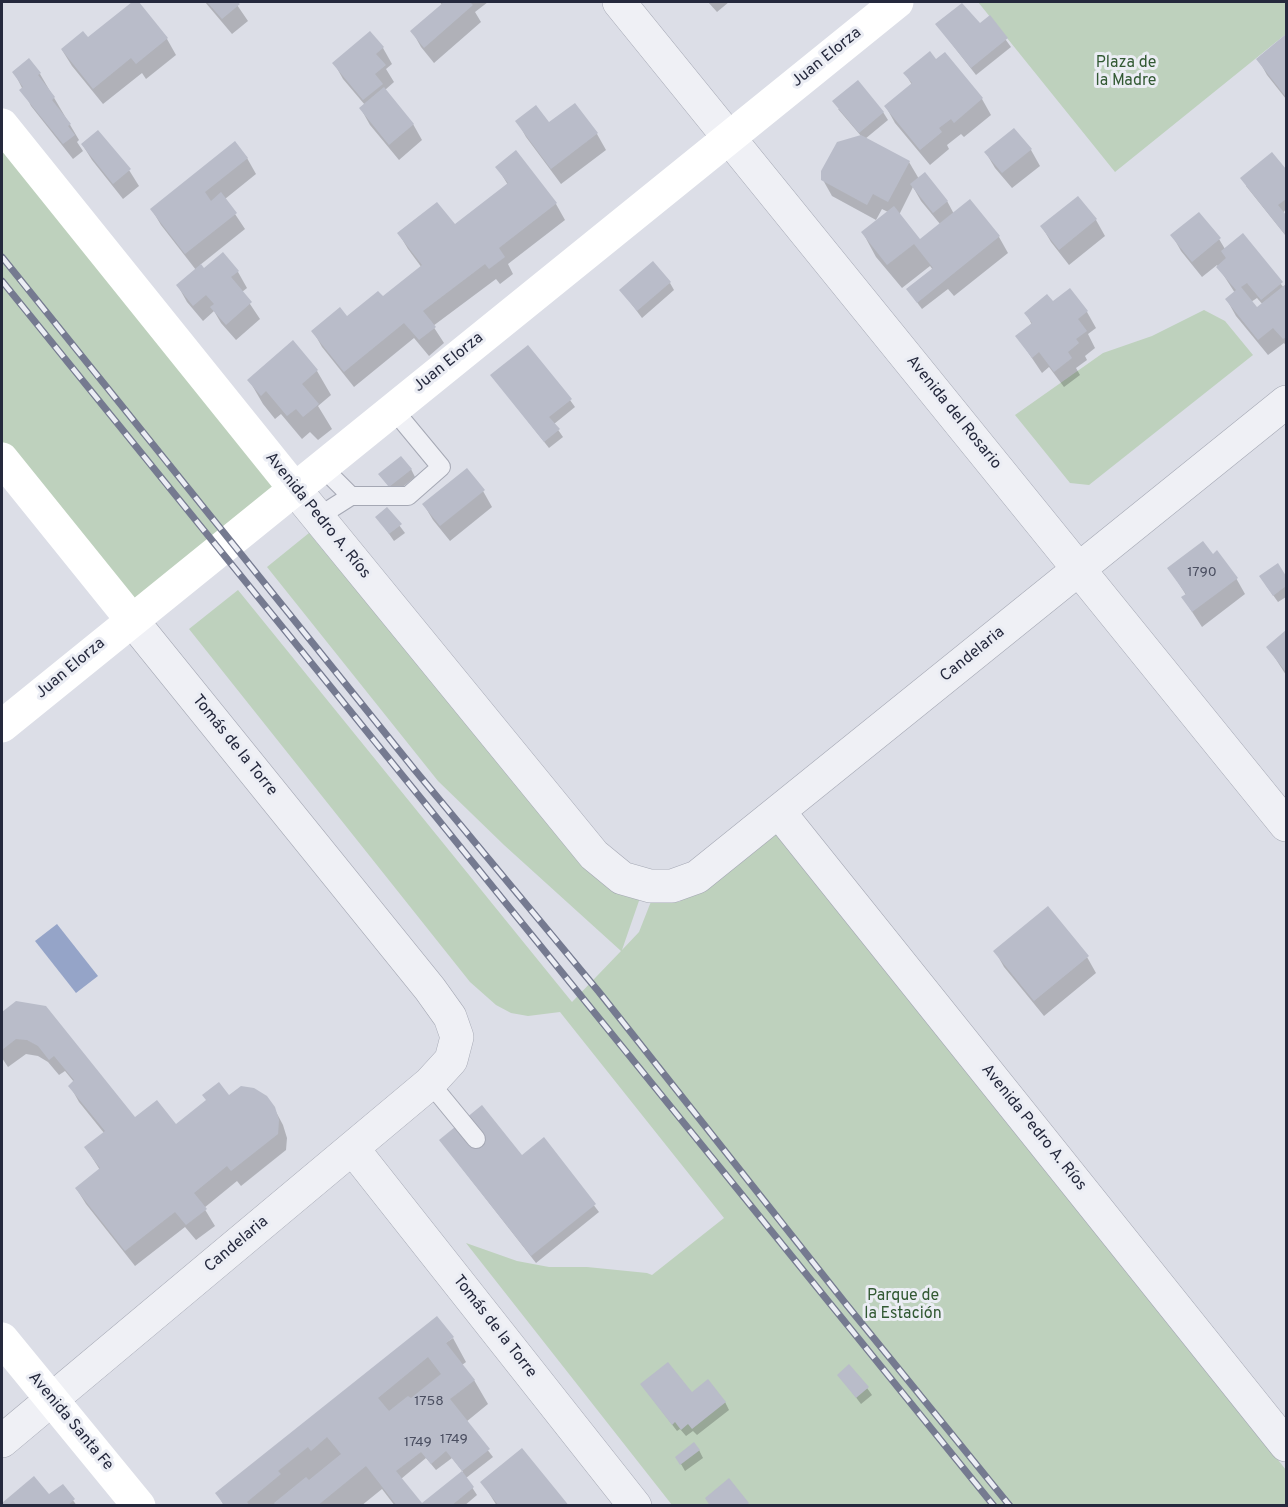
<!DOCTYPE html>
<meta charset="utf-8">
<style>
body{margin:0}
#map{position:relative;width:1288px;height:1507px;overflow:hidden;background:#dcdee7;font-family:Overpass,sans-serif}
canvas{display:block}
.frame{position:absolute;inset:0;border:3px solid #25293d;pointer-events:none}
</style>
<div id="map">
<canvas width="1288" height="1507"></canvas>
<div class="frame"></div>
</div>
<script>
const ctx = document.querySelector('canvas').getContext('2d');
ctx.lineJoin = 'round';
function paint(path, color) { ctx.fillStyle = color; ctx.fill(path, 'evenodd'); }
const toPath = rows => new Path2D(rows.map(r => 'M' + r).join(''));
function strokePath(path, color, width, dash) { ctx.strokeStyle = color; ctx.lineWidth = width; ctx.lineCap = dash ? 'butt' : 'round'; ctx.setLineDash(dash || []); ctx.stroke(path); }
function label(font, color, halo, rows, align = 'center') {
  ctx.font = font + ' Overpass,sans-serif'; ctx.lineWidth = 6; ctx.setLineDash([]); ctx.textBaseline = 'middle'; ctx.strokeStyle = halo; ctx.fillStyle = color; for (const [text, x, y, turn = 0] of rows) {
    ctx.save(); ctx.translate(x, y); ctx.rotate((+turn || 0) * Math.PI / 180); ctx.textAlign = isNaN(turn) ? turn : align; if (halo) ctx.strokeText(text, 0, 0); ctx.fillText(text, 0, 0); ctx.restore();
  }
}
paint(toPath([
 [978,2,1286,2,1286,34,1115,172],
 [2,125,294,488,131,619,2,459],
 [1204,310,1225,321,1253,355,1089,485,1070,483,1015,415,1103,353,1152,336],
 [309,533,584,865,641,895,622,950,639,932,652,899,679,902,779,824,1286,1470,1286,1505,672,1505,466,1243,517,1261,549,1267,587,1267,647,1273,652,1275,724,1218,560,1012,528,1016,511,1013,496,1005,470,982,189,629,238,590,572,1002,621,951,504,845,438,781,267,567]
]), '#bed1bd');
paint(toPath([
 [57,924,98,976,76,993,35,941]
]), '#95a4c8');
paint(toPath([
 [134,2,137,2,167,39,176,55,146,79,142,73,103,104,72,66,62,50,88,39],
 [205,2,235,2,248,21,232,34],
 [440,2,488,2,475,12,481,22,434,63,421,47,412,31,442,5],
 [708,2,729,2,717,12],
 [989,17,1011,47,976,75,937,25,979,25],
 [370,33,383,48,392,64,386,69,394,82,385,90,413,124,422,140,399,160,370,125,361,109,365,105,343,79,334,63],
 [1286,36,1286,99,1267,75,1258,59],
 [945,54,982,99,991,115,964,137,961,134,947,145,949,149,930,165,895,123,886,107,912,85,905,73,936,61],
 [14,72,40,74,79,140,77,142,83,151,73,159,31,106],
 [838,109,883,112,888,120,865,139,909,162,919,179,947,201,954,214,999,237,1008,253,954,296,948,289,922,309,913,297,933,270,930,266,902,288,876,257,863,233,888,212,882,209,876,220,832,196,823,180,861,136],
 [913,187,921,201,940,224,919,242,899,215],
 [517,121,549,124,597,134,606,150,561,184,526,137],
 [82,144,129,170,139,186,123,199,92,160],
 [1031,150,1040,166,1012,188,995,168,986,153],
 [516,152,556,204,565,220,508,264,513,274,500,284,496,279,433,326,444,343,429,356,414,338,354,387,322,347,313,331,347,318,382,298,422,268,408,249,399,234,454,226,508,185,497,167],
 [1272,154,1286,172,1286,209,1283,213,1286,217,1286,236,1246,186],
 [247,158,256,174,225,199,245,229,200,265,204,270,238,272,247,288,242,292,260,319,236,340,221,323,214,311,203,321,187,302,178,286,196,270,161,225,152,210],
 [1078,198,1096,220,1105,236,1069,265,1051,242,1042,227],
 [1172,235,1219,239,1225,249,1243,235,1284,288,1286,286,1286,346,1284,343,1268,355,1236,316,1227,300,1235,293,1217,265,1202,277,1181,251],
 [1257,298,1263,305,1257,309,1251,302],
 [670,283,674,290,642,318,621,290],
 [1053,303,1087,312,1096,328,1088,334,1095,348,1085,356,1087,360,1076,368,1080,375,1064,387,1049,367,1042,373,1017,336,1032,325,1026,313],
 [293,342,317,371,331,395,318,406,332,429,318,440,310,432,302,439,281,414,275,419,263,404,249,380],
 [492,376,570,400,575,407,554,424,563,437,549,448],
 [411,469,415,477,394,494,380,474],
 [483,491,492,507,450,541,433,520,424,505],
 [387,509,405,533,394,541,382,524],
 [1277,565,1286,579,1286,597,1278,602,1265,584],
 [1169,568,1236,578,1245,594,1202,627,1183,598,1186,595],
 [1286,632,1286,675,1268,647],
 [995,951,1087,957,1096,973,1044,1016,1004,967],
 [17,1002,135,1119,175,1126,229,1097,274,1108,283,1125,287,1138,286,1150,241,1186,237,1181,204,1208,215,1226,196,1240,185,1227,135,1266,86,1204,76,1188,100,1170,86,1148,104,1133,79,1102,70,1086,74,1082,65,1071,59,1075,48,1062,38,1056,26,1054,8,1067,2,1058,2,1014],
 [440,1140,521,1157,544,1140,599,1212,536,1263],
 [453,1338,466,1362,462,1365,474,1380,488,1404,466,1422,493,1457,466,1478,477,1495,464,1506,425,1506,463,1472,452,1458,436,1470,426,1458,401,1479,422,1506,395,1506,382,1489,361,1506,224,1506,217,1493],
 [839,1375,867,1388,872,1395,861,1404],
 [642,1385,725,1402,729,1410,697,1435,693,1431,686,1436,680,1429,677,1431],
 [699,1450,703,1458,685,1471,677,1457],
 [34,1478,49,1497,63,1486,77,1506,2,1506],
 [482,1482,566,1506,497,1506]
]), '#0003');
paint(toPath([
 [132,2,139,2,168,38,136,64,131,58,93,89,61,49,83,31,88,37],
 [207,2,237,2,240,4,222,19],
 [444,2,470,2,473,5,424,48,410,31],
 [962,3,980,23,990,15,1008,38,971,68,935,24],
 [370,31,384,47,376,54,386,65,375,74,383,84,363,100,332,63],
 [1286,34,1286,97,1256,59],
 [930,51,936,59,945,52,983,98,954,123,951,119,939,128,942,132,920,150,884,106,912,83,903,73],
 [29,58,41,73,38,75,55,97,52,100,71,124,68,126,75,135,63,144,19,90,23,87,12,72],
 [858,80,884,112,859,133,832,101],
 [384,87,414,124,389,145,359,108],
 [575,103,598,133,551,169,515,121,536,105,549,122],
 [1014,128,1032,149,1002,173,984,152],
 [98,130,131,169,113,184,81,144],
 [861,135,910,161,888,202,873,194,867,205,821,180,821,171,837,142],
 [235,141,248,158,205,192,211,201,221,192,237,213,185,254,150,209],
 [516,150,557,203,499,248,505,257,489,269,485,264,423,311,436,327,419,340,404,323,344,372,311,331,340,307,347,316,378,291,383,296,422,265,397,233,437,202,455,224,508,183,495,167],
 [1272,152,1286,169,1286,199,1278,205,1286,215,1286,236,1240,178],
 [925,172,948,201,933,213,910,184],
 [1078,196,1097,219,1059,250,1040,226],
 [970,199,1000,236,917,303,906,289,933,268,914,244,887,265,861,232,894,206,920,239],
 [1199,212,1221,238,1192,262,1170,235],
 [1243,233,1283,282,1261,300,1247,283,1241,287,1257,307,1286,284,1286,337,1283,339,1273,328,1258,340,1225,299,1236,290,1216,267,1226,258,1221,251],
 [223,252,239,271,231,277,252,302,226,325,210,307,214,304,206,295,193,306,176,285,201,264,204,268],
 [653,261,671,282,637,311,619,290],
 [1070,288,1088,311,1078,319,1087,331,1076,339,1079,343,1068,352,1072,358,1054,372,1039,352,1032,358,1015,336,1032,323,1024,313,1047,294,1053,301],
 [293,340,318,370,302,384,319,404,303,417,296,409,287,416,266,391,261,396,247,380],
 [528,345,572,399,549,417,560,429,544,442,490,375],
 [401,456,412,469,389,487,378,474],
 [467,468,485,490,440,526,422,504],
 [387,507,402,524,389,534,375,517],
 [1203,541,1213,554,1217,550,1238,578,1192,612,1181,597,1186,594,1167,568],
 [1278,563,1286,576,1286,586,1273,596,1259,576],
 [1286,630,1286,672,1266,647],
 [1048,906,1089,956,1034,1001,993,951],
 [16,1001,46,1006,135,1117,157,1100,176,1124,206,1100,202,1095,219,1082,229,1095,241,1086,254,1088,267,1096,275,1107,279,1120,278,1134,231,1171,227,1166,194,1193,207,1209,186,1225,175,1212,125,1251,75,1188,100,1168,84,1147,105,1131,68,1086,74,1080,54,1056,49,1060,38,1046,27,1040,16,1039,2,1050,2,1012],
 [482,1105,522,1155,544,1137,596,1204,531,1256,439,1140],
 [437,1316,454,1337,446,1343,475,1380,450,1399,490,1449,462,1471,474,1487,451,1506,397,1506,366,1466,317,1506,276,1506,274,1503,306,1477,309,1480,341,1454,327,1437,311,1451,308,1447,278,1471,281,1474,247,1502,250,1506,225,1506,215,1493],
 [428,1357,441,1374,411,1398,408,1396,389,1411,378,1398],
 [446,1451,462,1471,422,1503,396,1471,421,1452,431,1464],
 [668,1362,692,1392,708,1379,726,1402,692,1429,688,1424,681,1430,675,1422,672,1425,640,1384],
 [849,1364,869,1387,856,1398,837,1375],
 [694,1442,700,1450,680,1465,675,1457],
 [522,1448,566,1502,569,1506,499,1506,480,1482],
 [34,1476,49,1494,63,1484,75,1499,67,1506,2,1506,2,1503],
 [729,1478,749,1503,746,1506,710,1506,705,1498]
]), '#b9bcc9');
const lane = toPath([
 [321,466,351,496],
 [318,517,351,496,408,496,441,467,393,409],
 [430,1083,476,1139]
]);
const street = toPath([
 [619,2,1286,825],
 [294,488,594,855,622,878,650,886,672,886,697,877,1286,402],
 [779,812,1286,1445],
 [353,1149,635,1506],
 [2,1441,430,1083,451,1060,457,1037,450,1017,430,989,131,619]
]);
strokePath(lane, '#a5a8b4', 20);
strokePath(street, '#a5a8b4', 34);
strokePath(lane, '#eff0f5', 18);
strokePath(street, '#eff0f5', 33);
strokePath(toPath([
 [2,125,294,488],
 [2,459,131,619],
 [2,726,897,2],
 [2,1339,139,1506]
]), '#fff', 33);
const rail = toPath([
 [2,257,414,769,599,992,846,1304,1010,1506],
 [2,281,994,1506]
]);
strokePath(rail, '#757a90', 7);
strokePath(rail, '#ebedf4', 4.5, [14]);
label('14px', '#4a4e60', null, [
 ["1790",1202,573],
 ["1758",429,1402],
 ["1749",454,1440],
 ["1749",418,1443]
]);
label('16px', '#25293d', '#ebedf4', [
 ["Juan Elorza",827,58,-39],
 ["Juan Elorza",449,363,-39],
 ["Avenida del Rosario",953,413,51],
 ["Avenida Pedro A. Ríos",317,516,51],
 ["Candelaria",973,655,-39],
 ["Juan Elorza",71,669,-40],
 ["Tomás de la Torre",234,746,51],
 ["Avenida Pedro A. Ríos",1033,1128,51],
 ["Candelaria",237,1245,-40],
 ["Tomás de la Torre",494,1327,52],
 ["Avenida Santa Fe",70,1422,50]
]);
label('16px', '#325933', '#ebedf4', [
 ["Plaza de",1126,64],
 ["la Madre",1126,82],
 ["Parque de",903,1297],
 ["la Estación",903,1315]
]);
</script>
